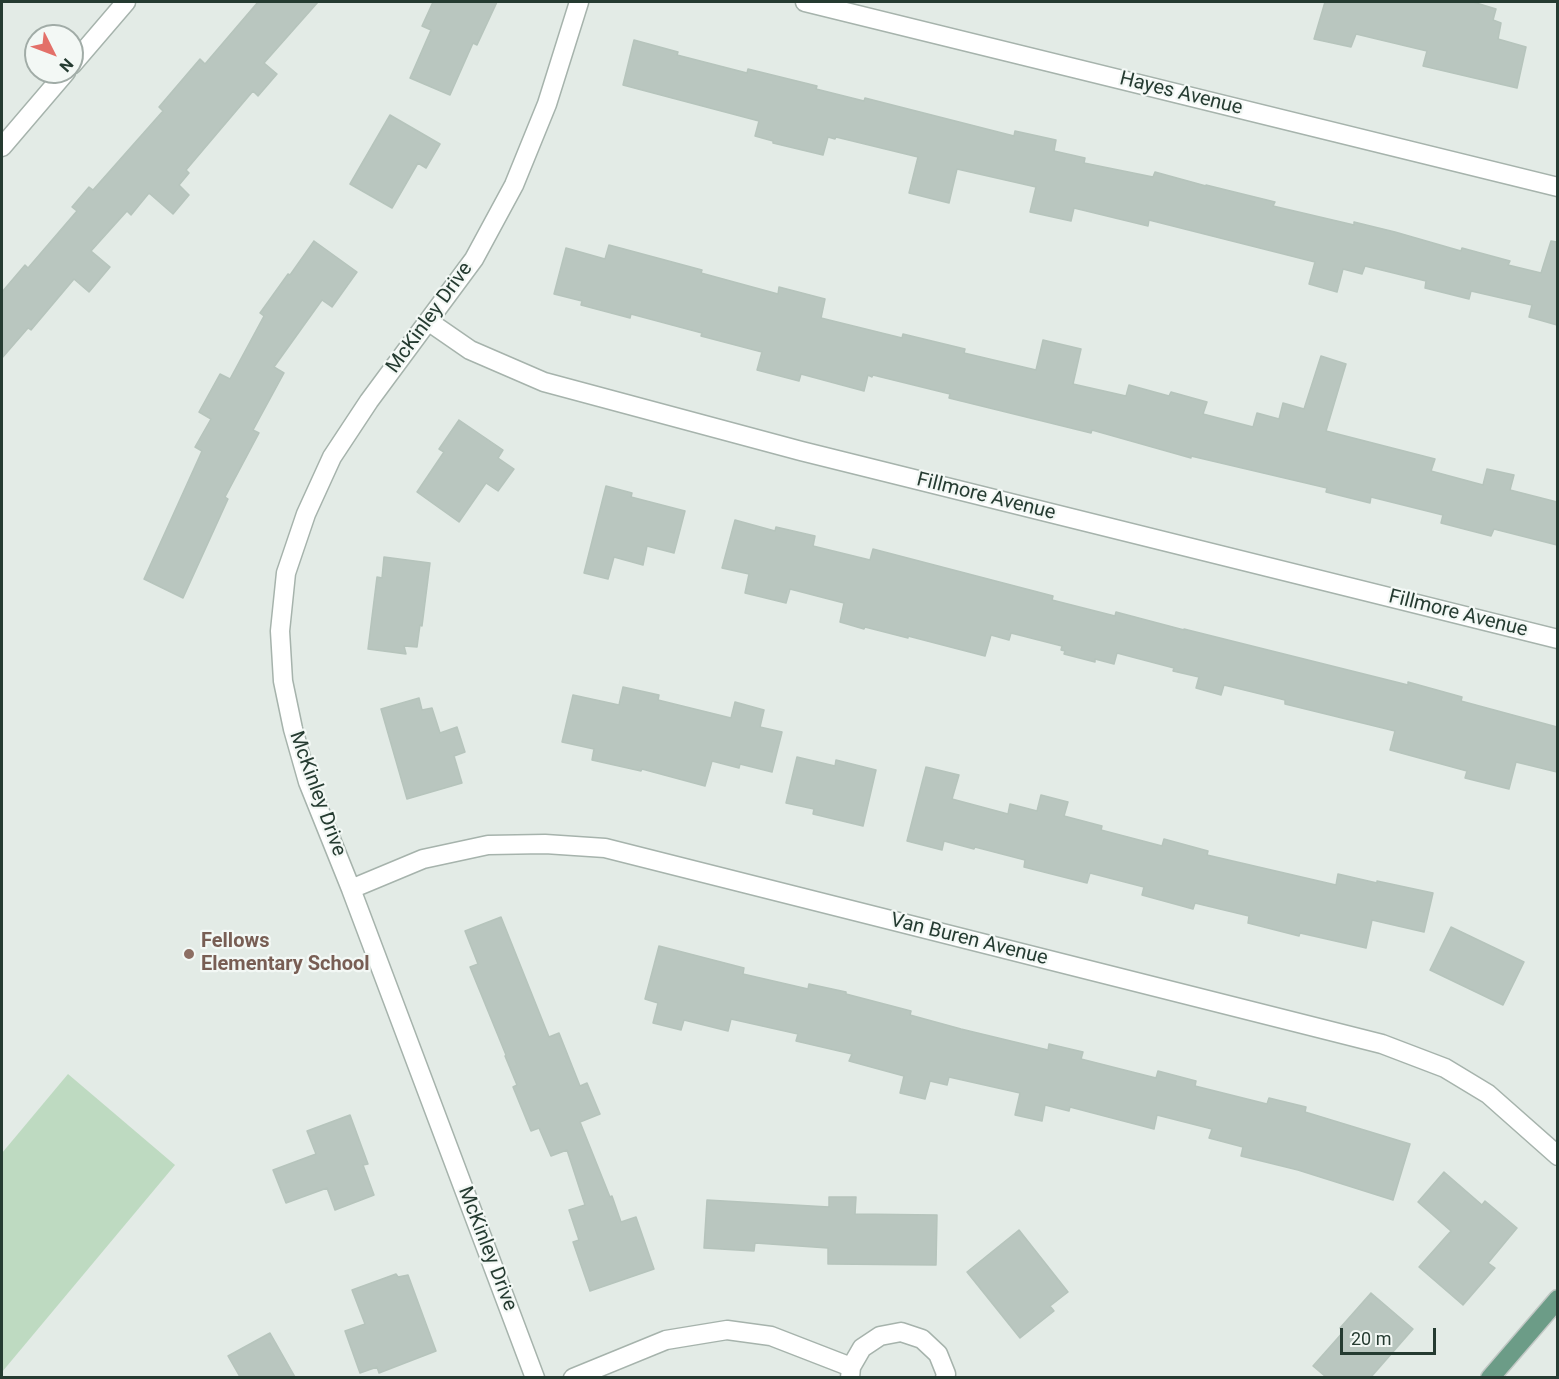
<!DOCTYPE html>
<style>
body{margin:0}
#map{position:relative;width:1559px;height:1379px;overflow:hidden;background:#e3ebe6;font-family:Roboto,sans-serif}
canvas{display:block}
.frame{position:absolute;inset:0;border:3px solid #253b31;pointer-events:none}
.north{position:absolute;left:24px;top:24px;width:60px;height:60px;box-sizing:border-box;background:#f3f8f5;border:2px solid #a1aca7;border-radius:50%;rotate:132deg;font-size:16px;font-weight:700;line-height:24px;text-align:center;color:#253b31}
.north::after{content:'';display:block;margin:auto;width:21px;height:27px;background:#e37069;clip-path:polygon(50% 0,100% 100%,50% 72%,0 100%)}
.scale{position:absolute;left:1340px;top:1328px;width:96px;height:27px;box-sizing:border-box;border:3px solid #253b31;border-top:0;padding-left:8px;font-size:18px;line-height:21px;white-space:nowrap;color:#253b31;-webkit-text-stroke:4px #f3f8f5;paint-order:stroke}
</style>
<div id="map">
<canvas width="1559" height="1379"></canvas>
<div class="frame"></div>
<div class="north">N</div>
<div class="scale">20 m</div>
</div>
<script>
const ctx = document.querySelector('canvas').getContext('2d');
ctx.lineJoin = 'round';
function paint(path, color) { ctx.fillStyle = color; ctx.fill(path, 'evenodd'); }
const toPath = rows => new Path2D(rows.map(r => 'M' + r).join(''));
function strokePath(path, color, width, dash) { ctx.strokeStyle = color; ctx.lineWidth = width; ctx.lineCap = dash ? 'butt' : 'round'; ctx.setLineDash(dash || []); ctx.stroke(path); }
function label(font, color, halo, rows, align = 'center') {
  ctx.font = font + ' Roboto,sans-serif'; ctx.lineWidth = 4.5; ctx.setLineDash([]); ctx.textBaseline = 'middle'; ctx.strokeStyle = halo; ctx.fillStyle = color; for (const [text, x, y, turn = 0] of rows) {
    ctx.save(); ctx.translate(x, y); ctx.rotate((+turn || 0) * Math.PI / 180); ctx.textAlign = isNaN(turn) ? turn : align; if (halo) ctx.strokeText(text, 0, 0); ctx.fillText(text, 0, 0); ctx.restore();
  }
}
paint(toPath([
 [68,1074,175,1165,2,1372,2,1153]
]), '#bedac1');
const building = toPath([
 [258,2,318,2,264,63,277,74,258,96,253,91,186,170,189,173,179,185,189,195,173,214,149,193,131,215,127,211,91,251,110,267,89,292,74,279,31,330,28,328,2,358,2,292,25,265,28,268,77,211,72,207,89,187,93,190,163,111,159,107,200,59,205,64,258,2],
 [433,2,497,2,477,45,473,43,450,95,410,78,431,30,422,26,433,2],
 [1325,2,1473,2,1496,9,1493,20,1501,23,1498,39,1526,47,1517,88,1423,66,1427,51,1356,34,1351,47,1314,39,1325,2],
 [634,40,678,52,677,55,747,73,748,69,817,86,816,89,864,101,865,98,1014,136,1015,131,1056,140,1054,151,1085,158,1084,163,1153,177,1155,172,1206,186,1206,185,1275,202,1273,206,1354,225,1354,222,1395,232,1461,251,1462,248,1510,261,1508,265,1541,273,1551,241,1557,242,1557,325,1529,317,1532,305,1471,291,1469,299,1425,288,1426,281,1365,266,1362,274,1343,269,1337,292,1309,284,1315,262,1149,220,1148,226,1074,208,1071,221,1030,212,1036,187,957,169,949,203,909,193,918,157,836,137,835,139,828,137,823,155,773,143,773,141,755,136,759,121,623,85,634,40],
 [390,115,440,144,426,168,418,163,392,208,350,184,390,115],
 [314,241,357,272,332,307,322,300,274,367,284,373,253,430,259,433,225,497,228,499,183,598,144,579,202,451,195,447,211,419,199,412,220,374,230,379,264,316,260,313,288,274,290,275,314,241],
 [609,245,702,270,701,273,778,294,779,287,825,299,821,318,902,338,903,334,965,349,964,353,1036,370,1043,340,1081,349,1073,384,1126,396,1129,385,1169,396,1171,392,1207,402,1203,414,1253,427,1257,413,1279,419,1283,403,1304,409,1321,356,1346,364,1326,431,1435,459,1431,471,1483,485,1487,469,1514,475,1510,490,1557,502,1557,545,1494,529,1491,536,1441,523,1443,515,1371,497,1370,503,1326,492,1327,488,1191,456,1191,458,1092,430,1091,433,949,398,950,394,873,375,872,377,868,375,864,391,801,374,799,381,757,370,762,352,701,336,702,333,631,314,630,318,581,305,582,301,554,294,566,248,605,259,609,245],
 [459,420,503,450,498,458,514,469,498,491,486,483,459,522,417,492,444,452,439,449,459,420],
 [606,486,632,493,631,497,685,511,674,553,647,546,643,565,614,557,608,579,584,573,606,486],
 [735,520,775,531,776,527,815,536,813,546,870,560,873,549,1053,596,1052,600,1115,616,1116,612,1184,630,1184,629,1408,685,1408,682,1462,697,1461,701,1557,727,1557,772,1516,762,1509,789,1465,778,1467,771,1390,750,1395,731,1285,704,1285,700,1224,685,1221,695,1196,688,1199,677,1173,671,1174,668,1117,653,1114,664,1095,659,1095,662,1064,654,1065,651,1061,650,1062,646,1011,633,1009,640,991,635,985,656,908,636,908,638,865,627,864,629,840,622,844,603,790,589,786,603,745,593,749,574,722,568,735,520],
 [384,557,430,563,422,626,420,625,417,647,404,646,406,654,368,649,377,577,382,578,384,557],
 [623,687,659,695,658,700,731,718,735,702,764,710,760,727,782,732,772,772,740,764,739,768,712,761,705,786,642,769,641,771,592,760,594,749,562,742,573,695,619,705,623,687],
 [419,698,422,710,432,708,440,733,457,727,465,752,454,756,462,783,407,799,381,709,419,698],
 [797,757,835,766,836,760,876,770,863,826,813,814,814,809,786,803,797,757],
 [926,767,959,775,952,799,1008,814,1010,804,1037,811,1041,795,1068,802,1064,816,1102,826,1101,830,1162,846,1164,839,1208,851,1207,855,1336,885,1338,874,1377,883,1377,881,1433,893,1424,932,1372,920,1366,948,1300,933,1299,936,1248,923,1249,916,1195,903,1193,909,1142,895,1144,887,1090,873,1087,883,1024,867,1025,860,975,847,974,849,944,841,942,850,907,841,926,767],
 [501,917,549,1037,559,1033,580,1086,587,1083,600,1114,580,1122,610,1197,612,1196,621,1222,636,1217,654,1269,590,1291,573,1242,579,1240,569,1210,585,1205,567,1150,551,1156,539,1128,531,1131,513,1087,517,1085,505,1056,506,1055,470,967,478,964,465,931,501,917],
 [1451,927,1524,962,1503,1005,1430,970,1451,927],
 [659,946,744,968,743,974,808,989,809,984,846,992,846,994,911,1011,910,1015,961,1029,1048,1050,1049,1044,1083,1052,1081,1059,1156,1078,1158,1071,1196,1081,1195,1086,1267,1104,1269,1098,1306,1107,1305,1112,1410,1144,1393,1200,1298,1170,1241,1156,1243,1147,1209,1138,1212,1129,1157,1115,1154,1129,1070,1107,1069,1111,1045,1105,1042,1121,1015,1115,1020,1093,949,1077,947,1085,930,1081,925,1099,900,1093,904,1076,849,1061,852,1054,796,1041,798,1034,731,1019,728,1031,684,1020,681,1030,653,1023,658,1003,645,999,659,946],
 [350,1115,368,1164,363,1165,374,1195,335,1210,327,1188,286,1203,273,1170,316,1154,307,1131,350,1115],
 [1444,1172,1482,1205,1485,1201,1517,1228,1488,1263,1495,1268,1463,1305,1419,1267,1451,1231,1418,1202,1444,1172],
 [829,1197,856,1197,855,1214,937,1215,936,1265,828,1264,828,1248,755,1243,754,1251,704,1248,707,1200,829,1207,829,1197],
 [1019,1230,1068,1292,1050,1306,1054,1311,1020,1338,967,1272,1019,1230],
 [396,1274,398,1277,408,1275,436,1351,379,1373,377,1367,360,1373,345,1331,365,1324,352,1290,396,1274],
 [1371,1293,1413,1329,1371,1377,1326,1377,1313,1366,1344,1331,1340,1328,1371,1293],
 [270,1333,295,1377,240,1377,228,1356,270,1333]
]);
paint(building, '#b9c6bf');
strokePath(building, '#b6c4bc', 1.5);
const minor = toPath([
 [805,2,1558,187],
 [72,65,126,2],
 [2,147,66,72],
 [428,321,470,350,544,382,801,451,1558,639],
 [351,889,423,859,488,845,545,844,605,848,1382,1044,1445,1068,1488,1094,1558,1156],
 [535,1378,351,889,308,782,293,729,283,681,280,631,286,573,306,514,332,457,369,401,474,259,514,185,547,104,579,2],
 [573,1378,666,1340,727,1330,771,1336,851,1367],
 [850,1378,851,1367,862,1348,880,1336,901,1332,922,1339,938,1354,946,1374,945,1378]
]);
const major = toPath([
 [1490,1378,1558,1299]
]);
strokePath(minor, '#a6b3ac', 21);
strokePath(major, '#c2c8c5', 21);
strokePath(minor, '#fff', 18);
strokePath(major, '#6c9c87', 18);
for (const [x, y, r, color] of [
 [189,954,6,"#8d6e63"]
]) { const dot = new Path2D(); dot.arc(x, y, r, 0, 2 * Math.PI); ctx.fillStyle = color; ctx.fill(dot); strokePath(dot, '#f3f8f5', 2); }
label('20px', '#253b31', '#f3f8f5', [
 ["Hayes Avenue",1181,94,14],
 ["McKinley Drive",430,318,-54],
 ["Fillmore Avenue",986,497,14],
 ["Fillmore Avenue",1458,614,14],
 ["McKinley Drive",317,794,70],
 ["Van Buren Avenue",969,940,14],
 ["McKinley Drive",487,1249,69]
]);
label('bold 20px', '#785e54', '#f3f8f5', [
 ["Fellows",201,942],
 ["Elementary School",201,965]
], 'left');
</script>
